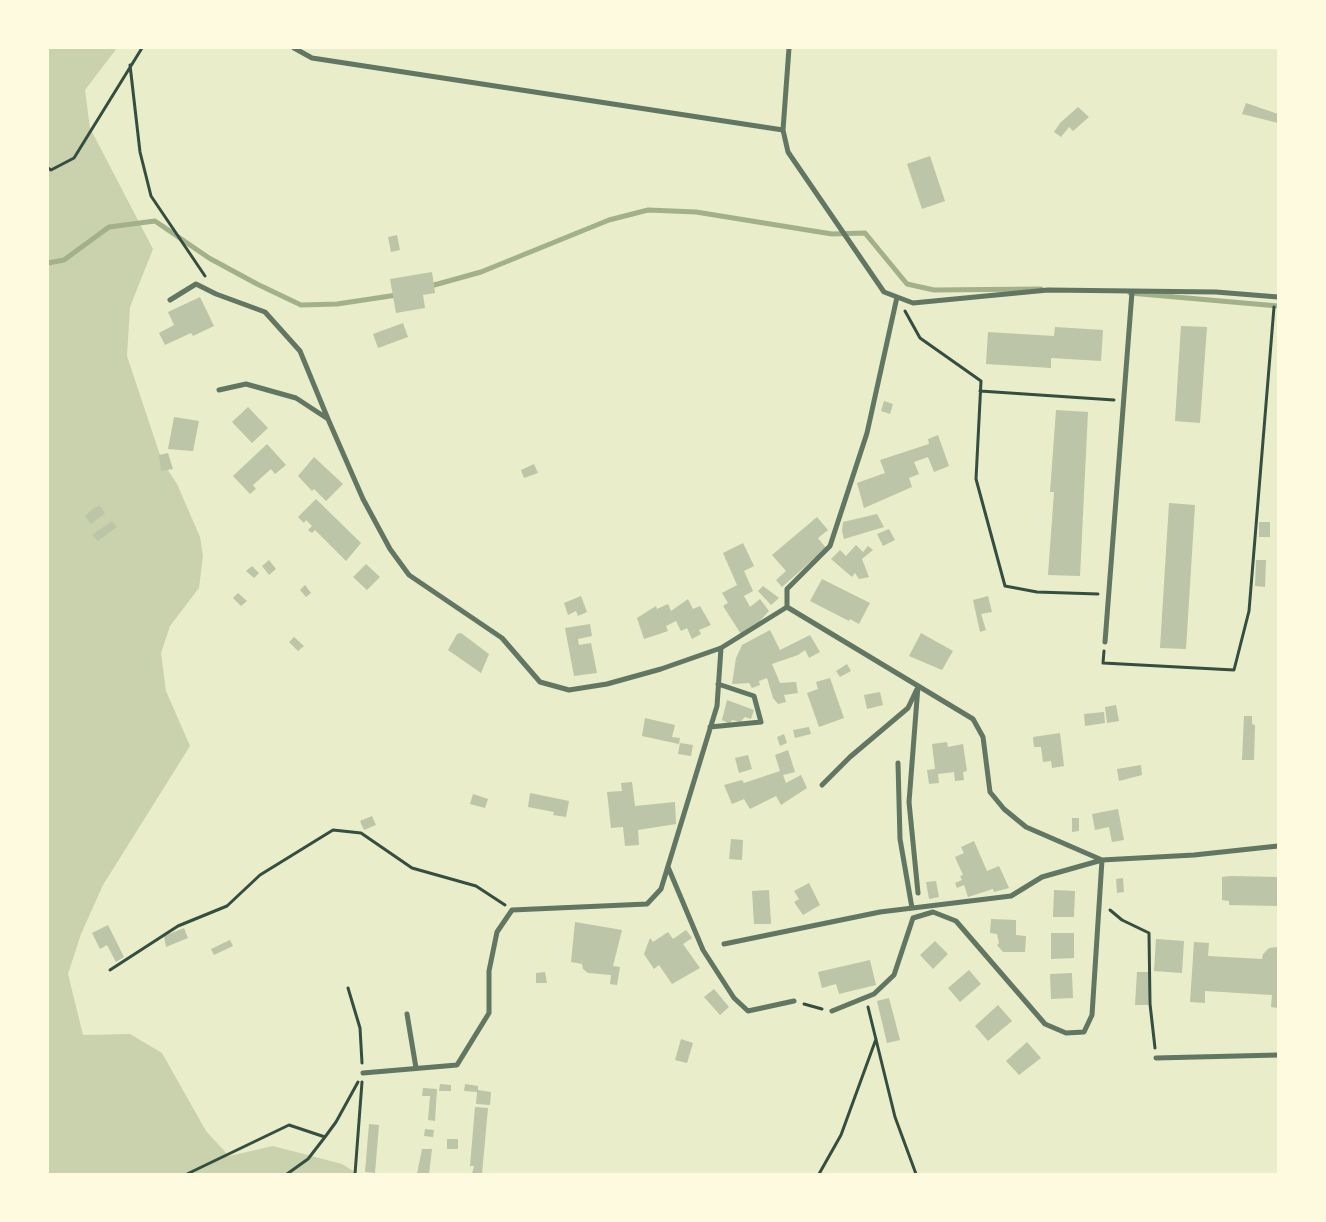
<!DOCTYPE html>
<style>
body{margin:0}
#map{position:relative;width:1326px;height:1222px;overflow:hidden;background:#e9edc9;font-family:"Roboto Condensed",sans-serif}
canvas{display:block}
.frame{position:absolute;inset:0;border:49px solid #fefae0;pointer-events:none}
</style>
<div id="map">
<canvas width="1326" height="1222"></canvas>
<div class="frame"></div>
</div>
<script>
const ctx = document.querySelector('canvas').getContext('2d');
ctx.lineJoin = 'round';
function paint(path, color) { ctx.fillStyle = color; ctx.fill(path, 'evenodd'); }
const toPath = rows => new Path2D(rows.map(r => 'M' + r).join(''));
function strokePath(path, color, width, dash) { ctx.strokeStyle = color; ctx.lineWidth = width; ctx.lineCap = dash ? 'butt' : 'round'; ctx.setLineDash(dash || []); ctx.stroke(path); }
paint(toPath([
 [48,48,117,48,85,90,90,128,153,249,130,307,127,356,162,461,177,484,200,537,203,556,199,588,170,626,161,653,166,691,190,746,103,885,81,934,68,974,83,1035,130,1034,162,1053,206,1131,229,1156,273,1146,342,1164,358,1174,48,1174]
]), '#cad2ad');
strokePath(toPath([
 [48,263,64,260,109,227,155,221,209,258,257,284,301,305,337,304,397,295],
 [427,287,481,272,609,220,648,210,696,212,832,234,865,233,907,284,934,290,1041,289],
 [1130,293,1278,306]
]), '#a3b18a', 5);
paint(toPath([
 [1246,103,1278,114,1278,123,1242,114],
 [1078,107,1089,117,1073,131,1069,127,1061,137,1054,132,1060,123],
 [930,156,945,201,922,209,907,164],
 [397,235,400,250,391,252,388,237],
 [432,272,435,293,423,295,425,308,396,313,390,279],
 [200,297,214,326,193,336,191,333,165,345,159,333,174,325,168,312],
 [403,323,408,337,378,348,373,334],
 [1181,326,1207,327,1200,423,1175,421],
 [1055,327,1103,330,1101,361,1051,358,1051,368,986,364,988,332,1054,336],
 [884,401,893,404,890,414,881,411],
 [248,407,268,428,252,443,232,422],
 [1056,410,1088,412,1080,576,1048,575,1054,492,1050,492],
 [174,417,199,421,193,451,168,449],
 [938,435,949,466,934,472,928,457,914,462,919,474,909,478,912,487,864,508,857,483,885,473,880,460,929,444,928,439],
 [267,444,286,465,275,474,271,469,253,485,256,489,250,494,233,476],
 [168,453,173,469,161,471,159,455],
 [314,457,343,484,326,501,314,489,312,491,298,476],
 [534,464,538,473,524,478,521,470],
 [316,499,361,543,346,561,315,530,312,533,308,530,312,526,306,520,304,523,298,517],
 [1169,503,1195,505,1186,649,1160,648],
 [100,506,105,513,91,524,85,516,94,508],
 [877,514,884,527,844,539,842,531,843,522],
 [817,517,828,530,818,538,826,548,782,587,776,580,786,571,772,555],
 [112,521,117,527,98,541,92,535],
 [1259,522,1270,522,1270,537,1259,537],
 [889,529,895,540,883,546,877,534],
 [743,543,754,566,744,571,753,591,744,596,750,607,760,599,769,611,759,622,741,634,723,606,728,603,722,593,737,585,723,553],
 [856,545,863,552,868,546,873,550,862,559,869,577,859,579,855,573,852,577,831,559,840,550,846,556],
 [269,560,276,569,269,575,262,566],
 [1256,560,1266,560,1265,587,1255,586],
 [366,564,380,577,367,590,353,577],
 [252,566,259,573,254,578,246,571],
 [822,579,870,603,859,624,850,619,849,621,810,601],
 [305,585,311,593,306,597,300,590],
 [763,586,779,598,771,605,758,591],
 [238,593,247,601,241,606,233,598],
 [581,596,587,612,578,616,576,611,568,615,564,603],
 [988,596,992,612,981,614,986,630,980,632,973,600],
 [688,599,693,609,700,606,711,625,699,630,701,634,692,639,687,628,681,631,676,621,666,626,668,631,644,639,637,618,656,606,657,609,668,604,671,611],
 [590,624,592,636,578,639,579,645,591,643,597,673,574,676,565,628],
 [770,630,780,650,810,635,820,652,809,658,805,650,798,655,772,664,780,683,796,682,798,693,784,695,786,702,778,704,773,698,767,678,759,681,760,685,752,688,749,683,732,684,736,658,742,645],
 [461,633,489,654,481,673,448,650,457,634],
 [921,633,953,651,942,670,909,656],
 [294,637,304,646,298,651,289,642],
 [847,664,851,671,840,677,836,671],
 [830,678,844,718,819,727,807,693,818,689,816,682],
 [880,692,883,705,867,709,864,695],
 [727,700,754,710,751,719,745,717,740,722,732,720,730,724,722,720],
 [1116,705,1119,721,1107,723,1105,707],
 [1104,712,1105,723,1085,726,1084,714],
 [1244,716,1252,716,1252,724,1255,725,1254,760,1242,760],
 [645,718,675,725,672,737,680,738,679,744,642,736],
 [809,727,811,734,795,738,793,730],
 [1060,733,1064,766,1052,768,1051,761,1043,762,1041,747,1034,747,1033,737],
 [784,734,787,743,780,746,777,737],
 [947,742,948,747,963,744,967,771,963,772,964,780,955,781,954,772,938,774,939,783,929,784,927,770,935,769,932,744],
 [680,743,693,745,691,756,678,754],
 [788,750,795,772,783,775,786,783,801,775,807,788,781,805,776,796,750,809,744,799,732,804,724,785,742,780,744,783,780,771,775,755],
 [748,755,752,769,739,773,735,758],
 [1141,765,1142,775,1119,781,1117,769],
 [632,782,635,806,675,802,676,824,638,830,639,845,625,846,623,827,611,828,607,792,622,791,621,783],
 [530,793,569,801,566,817,553,815,554,812,528,807],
 [473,794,488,799,485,808,470,804],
 [1118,809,1124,840,1112,842,1109,827,1095,830,1092,814],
 [372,816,376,825,364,830,360,821],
 [1072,818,1079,818,1079,831,1072,832],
 [731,839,743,840,742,860,729,859],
 [974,841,987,871,999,866,1009,888,994,892,993,889,968,897,964,885,957,888,955,883,962,880,960,876,963,875,955,857,964,853,961,847],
 [1232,876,1278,877,1278,906,1229,905,1229,901,1222,900,1222,877],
 [1123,878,1124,892,1117,893,1116,879],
 [936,881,939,897,929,899,926,882],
 [809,883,820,905,803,915,794,902,799,899,794,891],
 [769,890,771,924,754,924,752,891],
 [1054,890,1075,891,1074,917,1053,917],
 [991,919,1016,920,1016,935,1026,936,1025,952,1003,952,997,945,999,943,997,934,990,933],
 [575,922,622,930,613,966,620,967,617,985,610,984,611,975,588,973,583,969,582,964,571,962],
 [108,925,124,957,116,962,107,945,100,949,92,933],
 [184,928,188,938,166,947,164,936],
 [686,930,692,938,683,944,700,968,672,984,659,965,654,969,644,954,650,938,653,942,668,932,673,939],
 [1051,933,1074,933,1074,958,1051,959],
 [1156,939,1184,941,1182,973,1154,971],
 [230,940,233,946,214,955,211,949],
 [935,941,948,954,933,969,920,955],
 [1194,942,1209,943,1208,956,1262,959,1263,954,1269,948,1278,947,1278,1008,1271,1007,1272,995,1205,991,1205,1003,1190,1002],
 [870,960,876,985,839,994,836,984,822,988,818,972],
 [969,970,981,984,960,1002,948,988],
 [545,972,547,983,536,983,536,973],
 [1137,972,1150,972,1148,1005,1135,1005],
 [1072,973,1073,998,1051,999,1050,974],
 [714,989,729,1007,720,1015,704,997],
 [889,998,900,1040,887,1043,877,1001],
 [998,1005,1012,1021,988,1041,975,1026],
 [681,1039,693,1043,687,1063,675,1060],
 [1027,1042,1041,1058,1019,1075,1006,1061],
 [440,1084,451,1085,451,1091,439,1091],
 [465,1084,478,1086,478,1090,491,1092,490,1105,476,1104,477,1092,464,1091],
 [423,1088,437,1089,435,1121,428,1120,430,1096,422,1096],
 [475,1107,488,1108,482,1174,472,1174,474,1166,470,1166],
 [369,1124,379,1125,375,1173,365,1172],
 [425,1129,434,1130,433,1137,424,1136],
 [447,1139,458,1139,458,1149,447,1149],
 [422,1149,432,1149,429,1174,417,1174]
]), '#bcc5a7');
strokePath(toPath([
 [130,65,140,152,151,196,205,276],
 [48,168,51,170,74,158,142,48],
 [905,311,920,338,981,381,976,479,1005,586,1037,592,1098,594],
 [980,391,1114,400],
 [1104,651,1103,663,1234,670,1249,611,1274,307],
 [1110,910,1122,920,1149,933,1150,1004,1155,1048],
 [110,970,178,926,227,906,260,875,333,830,361,833,412,868,476,886,505,905],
 [348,988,360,1028,362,1063],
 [804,1004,822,1009],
 [868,1007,895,1117,916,1174],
 [187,1174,289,1125,325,1137],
 [287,1174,308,1159,325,1137,336,1122,358,1082],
 [355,1174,362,1082],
 [819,1174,841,1135,876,1039]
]), '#344e41', 3);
strokePath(toPath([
 [294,48,312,58,783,130],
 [789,48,783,130,788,152,884,292,913,303,1048,290,1216,292,1278,297],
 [170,300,196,284,216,294,265,312,300,351,328,419],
 [219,390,246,384,296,398,328,419,363,499,390,549,409,575,502,638,540,682,569,690,607,684,661,669,721,648,787,607,787,589,830,546,867,433,897,297],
 [787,607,973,719,983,737,990,792,1004,809,1026,827,1102,860,1194,855,1278,846],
 [1105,642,1132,292],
 [710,727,761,722,754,696,718,684],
 [898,763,900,839,912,908],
 [822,785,850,757,908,708,917,689],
 [668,867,703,950,734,998,748,1011,794,1001],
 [918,893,909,802,918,686],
 [724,944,880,912,1011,896,1042,877,1102,860,1092,1015,1084,1032,1066,1033,1045,1024,956,921,933,912,913,918,894,975,874,994,832,1011],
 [407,1014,416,1068],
 [1156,1058,1278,1055],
 [363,1073,457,1065,489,1013,489,971,497,932,512,910,647,904,661,889,717,706,721,648]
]), '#617663', 5);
</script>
